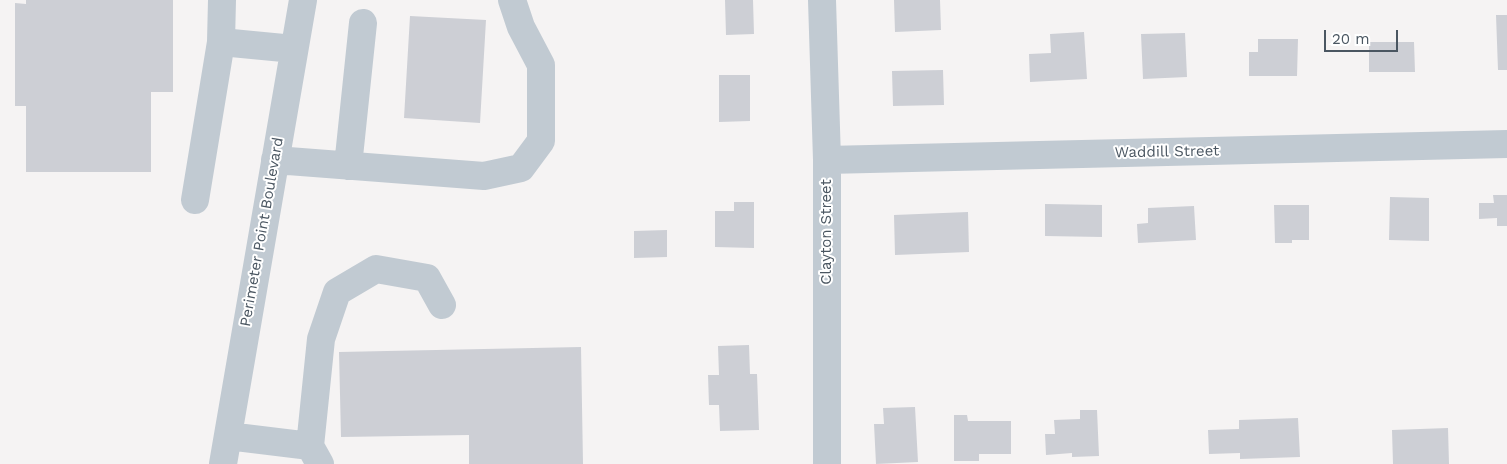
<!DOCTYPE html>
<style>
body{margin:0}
#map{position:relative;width:1507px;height:464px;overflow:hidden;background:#f5f3f3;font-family:"Work Sans",sans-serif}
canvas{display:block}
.scale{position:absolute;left:1324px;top:30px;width:74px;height:22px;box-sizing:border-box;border:2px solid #4a5661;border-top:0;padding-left:6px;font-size:15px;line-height:18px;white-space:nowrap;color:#4a5661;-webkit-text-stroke:4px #fff;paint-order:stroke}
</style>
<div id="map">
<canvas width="1507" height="464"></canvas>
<div class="scale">20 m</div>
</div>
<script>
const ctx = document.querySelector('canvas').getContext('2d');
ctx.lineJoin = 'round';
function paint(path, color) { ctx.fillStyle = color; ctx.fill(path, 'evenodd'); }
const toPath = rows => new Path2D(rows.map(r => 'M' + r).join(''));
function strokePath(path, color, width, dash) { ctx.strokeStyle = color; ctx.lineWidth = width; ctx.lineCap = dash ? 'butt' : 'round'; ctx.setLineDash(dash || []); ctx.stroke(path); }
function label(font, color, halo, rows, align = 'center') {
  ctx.font = font + ' "Work Sans",sans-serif'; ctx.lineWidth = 4; ctx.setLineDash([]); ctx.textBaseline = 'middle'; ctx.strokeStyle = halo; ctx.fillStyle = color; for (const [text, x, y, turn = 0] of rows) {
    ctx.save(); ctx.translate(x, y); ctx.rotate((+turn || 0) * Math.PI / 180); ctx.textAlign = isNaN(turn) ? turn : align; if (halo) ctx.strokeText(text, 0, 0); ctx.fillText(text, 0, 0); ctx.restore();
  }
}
paint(toPath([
 [26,0,173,0,173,92,151,92,151,172,26,172,26,106,15,106,15,3,26,4],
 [725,0,753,0,754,34,726,35],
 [894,0,940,0,941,30,895,32],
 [1496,15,1507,15,1507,70,1498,70],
 [410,16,486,20,480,123,404,118],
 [1084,32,1087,79,1030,82,1029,54,1051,53,1050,34],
 [1185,33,1187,77,1143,79,1141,34],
 [1258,39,1298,39,1297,76,1249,76,1249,52,1258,52],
 [1369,42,1414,42,1415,72,1369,72],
 [943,70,944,105,893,106,892,71],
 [719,75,750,75,750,121,719,122],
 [1493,195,1507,195,1507,226,1497,226,1497,218,1479,219,1479,203,1494,203],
 [1390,197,1429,198,1429,241,1389,240],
 [734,202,754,202,754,248,715,247,715,211,734,211],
 [1045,204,1102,205,1102,237,1045,236],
 [1274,205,1309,205,1309,240,1292,240,1292,243,1275,243],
 [1194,206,1196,240,1138,243,1137,224,1148,223,1148,208],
 [968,212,969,252,895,255,894,215],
 [667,230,667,257,634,258,634,231],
 [749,345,750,374,757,374,759,430,720,431,719,405,709,405,708,375,719,375,718,346],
 [581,347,583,464,469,464,469,435,341,437,339,352],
 [915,407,918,462,876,464,874,424,884,424,883,408],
 [1080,410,1097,410,1099,456,1072,457,1072,453,1046,455,1045,434,1055,434,1054,420,1080,419],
 [954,415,967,415,968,421,1011,421,1011,454,979,454,979,461,954,461],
 [1298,418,1300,457,1240,459,1240,453,1209,454,1208,430,1239,429,1239,420],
 [1448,428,1449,464,1393,464,1392,430]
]), '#cdcfd5');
strokePath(toPath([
 [822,0,827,160,827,464],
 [221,42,294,49],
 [275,160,484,176,521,168,541,141,541,65,521,27,512,0],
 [827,160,1507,144],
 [348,166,363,23],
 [195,200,221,42,222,0],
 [228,436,310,446,320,464],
 [310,446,321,339,337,292,376,269,427,278,442,305],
 [223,464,303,0]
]), '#c1cad2', 28);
label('15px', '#4a5661', '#fff', [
 ["Waddill Street",1167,152,-1],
 ["Perimeter Point Boulevard",262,232,-80],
 ["Clayton Street",827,232,-90]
]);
</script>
